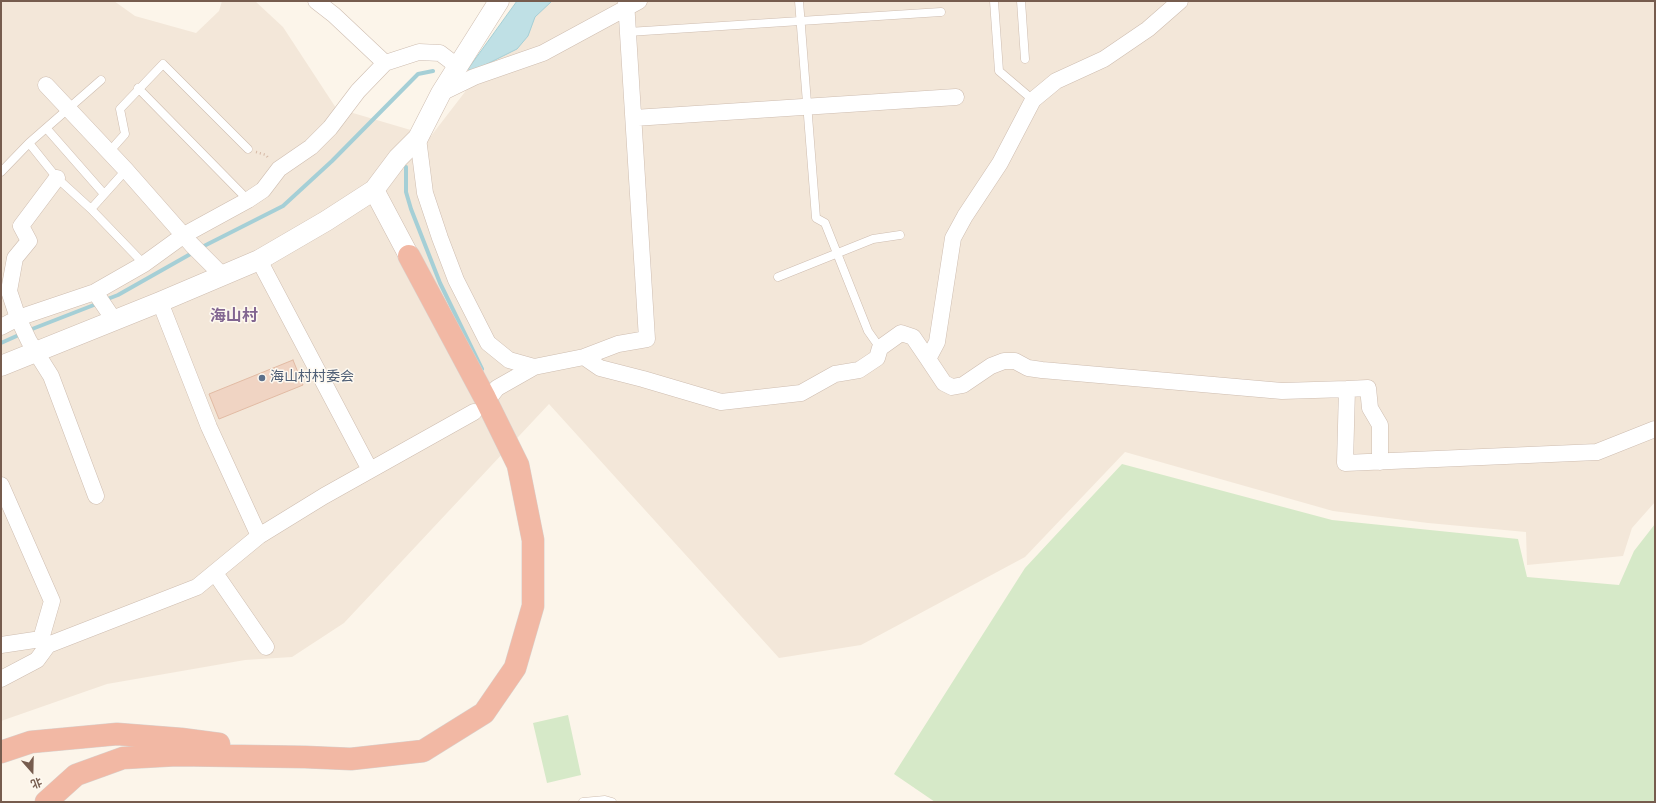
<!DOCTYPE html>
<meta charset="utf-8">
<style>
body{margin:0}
#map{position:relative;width:1656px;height:803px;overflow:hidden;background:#fcf5ea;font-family:"Nunito Sans","Noto Sans SC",sans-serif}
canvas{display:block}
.frame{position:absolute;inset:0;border:2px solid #765c4e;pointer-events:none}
.north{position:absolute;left:12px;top:751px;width:40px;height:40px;-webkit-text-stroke:3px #fef9f0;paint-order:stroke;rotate:160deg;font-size:11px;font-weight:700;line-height:16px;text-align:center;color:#765c4e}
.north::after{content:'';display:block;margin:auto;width:14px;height:18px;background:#765c4e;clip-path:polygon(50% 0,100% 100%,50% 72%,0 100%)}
</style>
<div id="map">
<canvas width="1656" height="803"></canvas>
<div class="frame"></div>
<div class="north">北</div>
</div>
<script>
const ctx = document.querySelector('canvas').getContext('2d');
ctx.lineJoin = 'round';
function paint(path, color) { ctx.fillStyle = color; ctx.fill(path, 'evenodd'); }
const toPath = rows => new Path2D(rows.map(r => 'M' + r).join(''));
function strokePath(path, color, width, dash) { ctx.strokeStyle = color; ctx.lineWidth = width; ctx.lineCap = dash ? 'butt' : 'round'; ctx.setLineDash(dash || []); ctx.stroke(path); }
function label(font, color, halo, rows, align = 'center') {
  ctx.font = font + ' "Nunito Sans","Noto Sans SC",sans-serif'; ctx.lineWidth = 3; ctx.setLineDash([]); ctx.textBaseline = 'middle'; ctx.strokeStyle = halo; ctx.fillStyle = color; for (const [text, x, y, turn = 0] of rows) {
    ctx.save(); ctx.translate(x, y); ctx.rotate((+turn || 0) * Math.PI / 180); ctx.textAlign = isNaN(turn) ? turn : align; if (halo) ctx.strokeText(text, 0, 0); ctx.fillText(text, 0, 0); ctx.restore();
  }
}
paint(toPath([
 [1,1,114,1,135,16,196,33,219,11,222,1,255,1,283,27,336,108,431,136,535,1,1655,1,1655,502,1632,528,1623,556,1527,565,1526,532,1428,523,1333,511,1125,452,1025,557,861,645,779,658,549,404,344,623,292,657,245,660,107,684,1,721]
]), '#f3e7d9');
paint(toPath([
 [1122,464,1332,520,1518,539,1527,577,1619,585,1634,551,1655,524,1655,802,935,802,894,774,1025,568],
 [568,715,581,775,547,783,533,723]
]), '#d6e9c8');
const water = toPath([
 [517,1,552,1,535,17,528,36,517,49,473,71,468,69,517,1]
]);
paint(water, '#bfe0e5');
strokePath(water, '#a5cfd6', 1);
strokePath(toPath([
 [406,167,406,192,411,209,440,283,482,369],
 [200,248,283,206,332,161,418,74,433,71],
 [105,300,118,295,194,252],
 [27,331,99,303],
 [1,343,21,334]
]), '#a5cfd6', 4);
const building = toPath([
 [293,360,303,385,219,419,209,394,293,360]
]);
paint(building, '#f0d4c3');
strokePath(building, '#e2bba4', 1);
const service = toPath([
 [799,1,816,218,825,223,868,331,880,348],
 [994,1,999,71,1033,100],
 [1021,1,1025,59],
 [628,32,941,12],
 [138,88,248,200],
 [47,129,104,194],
 [29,143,57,178,91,209,144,264],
 [109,152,125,134,120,109,163,64,248,149],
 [1,172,29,143,101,80],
 [91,209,126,170],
 [778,277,873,239,900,235],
 [583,802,605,800,612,802]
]);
const minor = toPath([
 [1180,1,1148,29,1104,59,1056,81,1033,100,1000,163,965,216,953,238,937,342,928,359,944,383,952,387,963,385,991,366,1004,361,1015,361,1028,368,1042,370,1282,391,1347,389,1345,463,1597,452,1655,429],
 [385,63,419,52,440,53,457,66],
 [46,85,126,170,192,245,223,276],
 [441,93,474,77,543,53,639,1],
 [634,118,956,97],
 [418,138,425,193,440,238,456,280,488,343,509,360,534,367,584,357,618,344,647,339,626,1],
 [57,178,21,226,29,241,15,258,9,291,18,318,29,341,51,376,96,496],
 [259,260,370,470],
 [95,292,114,320],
 [160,302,209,427,259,536],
 [1,327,18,318,95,292,144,264,184,235,248,200,263,190,279,169,311,147,330,128,358,91,385,63,334,15,316,1],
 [584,357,600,368,643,379,721,402,801,393,835,374,859,370,877,358,880,348,901,333,913,337,928,359],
 [1347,389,1368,388,1370,408,1380,425,1380,462],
 [490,397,497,388,534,367],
 [1,485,52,601,41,639,1,645],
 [215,573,266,647],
 [1,679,37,660,48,645,197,587,259,536,324,496,474,412]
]);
const tertiary = toPath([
 [374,190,409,256],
 [1,366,160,302,259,260,326,221,374,190,398,158,418,138,441,93,499,1]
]);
const motorway = toPath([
 [1,752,31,742,117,734,181,739,219,744],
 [46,802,76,775,123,758,177,755,305,757,351,759,423,751,484,713,515,668,533,606,533,540,518,465,485,398,409,256]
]);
strokePath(service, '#cebdb0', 9);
strokePath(minor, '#cebdb0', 17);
strokePath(tertiary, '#cebdb0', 21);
strokePath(motorway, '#d9d1cd', 23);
strokePath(toPath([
 [256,152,266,155,269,159]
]), '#d5b8a5', 2.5, [1, 3]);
strokePath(service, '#fff', 8);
strokePath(minor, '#fff', 16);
strokePath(tertiary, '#fff', 20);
strokePath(motorway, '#f2b8a4', 22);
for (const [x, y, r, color] of [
 [262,378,4,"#5c6f8a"]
]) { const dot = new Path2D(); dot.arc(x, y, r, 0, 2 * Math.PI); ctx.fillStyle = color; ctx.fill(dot); strokePath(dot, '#fef9f0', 1.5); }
label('14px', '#4e5e75', '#fef9f0', [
 ["海山村村委会",270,378]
], 'left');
label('bold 16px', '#826691', '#fef9f0', [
 ["海山村",234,317]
]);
</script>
